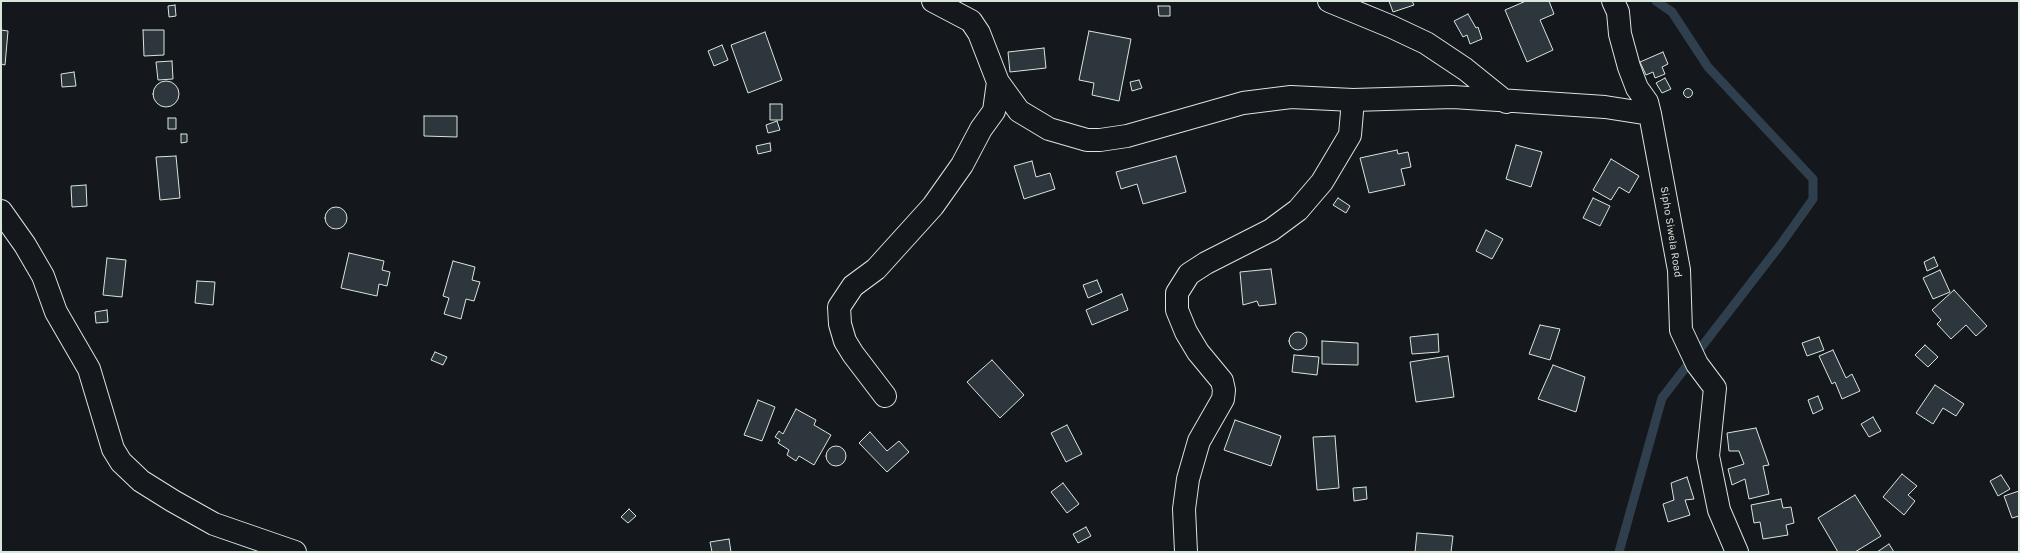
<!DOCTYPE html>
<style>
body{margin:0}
#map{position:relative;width:2020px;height:553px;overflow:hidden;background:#14181c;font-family:Karla,sans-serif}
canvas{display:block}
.frame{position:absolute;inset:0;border:2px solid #d8e6dc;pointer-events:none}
</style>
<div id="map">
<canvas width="2020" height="553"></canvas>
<div class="frame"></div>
</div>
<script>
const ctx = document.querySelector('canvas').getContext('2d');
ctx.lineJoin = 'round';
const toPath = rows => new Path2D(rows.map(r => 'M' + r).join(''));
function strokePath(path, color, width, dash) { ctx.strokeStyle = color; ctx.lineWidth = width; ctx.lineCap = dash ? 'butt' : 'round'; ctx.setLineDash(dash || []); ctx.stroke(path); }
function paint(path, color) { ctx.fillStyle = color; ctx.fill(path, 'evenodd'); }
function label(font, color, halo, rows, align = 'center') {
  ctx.font = font + ' Karla,sans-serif'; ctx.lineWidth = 3; ctx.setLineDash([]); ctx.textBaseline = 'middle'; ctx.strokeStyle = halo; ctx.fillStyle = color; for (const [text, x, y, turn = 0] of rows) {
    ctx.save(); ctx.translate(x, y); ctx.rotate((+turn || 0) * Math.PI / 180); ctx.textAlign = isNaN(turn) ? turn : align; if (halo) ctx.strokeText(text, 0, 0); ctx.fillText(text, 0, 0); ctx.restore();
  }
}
strokePath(toPath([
 [1619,552,1662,398,1781,244,1813,199,1813,179,1708,67,1672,12,1656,1]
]), '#2f3f4d', 9);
const building = toPath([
 [1389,1,1412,1,1414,5,1393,12,1389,1],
 [1526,1,1549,1,1554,14,1540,20,1553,50,1527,62,1505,10,1526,1],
 [175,5,176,16,169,17,168,6,175,5],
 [1158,6,1170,6,1170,16,1159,16,1158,6],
 [1468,14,1476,28,1478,27,1482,39,1470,44,1467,35,1463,37,1454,21,1468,14],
 [1,30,8,31,5,65,1,64,1,30],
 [143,30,164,30,164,55,144,56,143,30],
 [1089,31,1131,39,1119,101,1092,95,1094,83,1079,80,1089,31],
 [765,32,782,80,748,93,731,45,765,32],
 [722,45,728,60,714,66,708,51,722,45],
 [1044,48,1046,68,1010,72,1008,52,1044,48],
 [1663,52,1668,64,1662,67,1665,74,1655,78,1653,72,1646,75,1640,62,1663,52],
 [172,61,173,79,158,80,156,62,172,61],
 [74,72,76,86,62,87,61,74,74,72],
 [1665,78,1671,89,1662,93,1656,83,1665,78],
 [1139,80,1142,88,1132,91,1130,82,1139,80],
 '153 94a13 13 0 1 1 26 0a13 13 0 1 1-26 0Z',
 '1683.5 93a4.5 4.5 0 1 1 9 0a4.5 4.5 0 1 1-9 0Z',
 [770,104,782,104,782,120,770,120,770,104],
 [424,116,457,116,457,137,424,136,424,116],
 [168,118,176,118,176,129,168,129,168,118],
 [777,121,780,130,768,133,766,125,777,121],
 [181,134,187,134,187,142,181,143,181,134],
 [770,143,771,151,758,154,756,146,770,143],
 [1516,145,1542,152,1531,187,1506,179,1516,145],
 [1397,150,1398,154,1408,152,1411,167,1401,169,1405,185,1369,193,1360,158,1397,150],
 [176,156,180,198,160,200,156,157,176,156],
 [1176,156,1186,192,1143,204,1137,184,1121,189,1116,172,1176,156],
 [1611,159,1639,176,1629,193,1619,187,1611,200,1593,190,1611,159],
 [1032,161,1036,177,1050,173,1055,189,1024,199,1014,166,1032,161],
 [86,185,87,206,72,207,71,186,86,185],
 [1338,198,1350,206,1346,213,1333,205,1338,198],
 [1593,198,1610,206,1600,226,1583,218,1593,198],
 '325 218a11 11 0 1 1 22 0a11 11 0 1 1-22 0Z',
 [1486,230,1503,239,1492,259,1476,251,1486,230],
 [349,253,384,261,382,270,390,272,387,286,379,284,377,296,341,288,349,253],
 [1934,257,1938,266,1927,271,1924,262,1934,257],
 [107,258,126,260,122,297,103,295,107,258],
 [453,261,475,267,472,280,480,282,474,301,466,299,461,319,444,314,449,298,443,296,453,261],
 [1271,269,1276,304,1259,306,1257,301,1243,305,1240,272,1271,269],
 [1940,270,1950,292,1933,299,1923,278,1940,270],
 [1097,280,1102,292,1088,298,1083,285,1097,280],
 [197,281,215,282,213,305,195,303,197,281],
 [1954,290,1987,326,1976,336,1966,325,1951,339,1937,324,1941,320,1932,310,1954,290],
 [1122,294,1128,310,1092,325,1086,310,1122,294],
 [107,310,108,322,96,323,95,312,107,310],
 [1540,325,1560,329,1550,360,1529,354,1540,325],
 '1289 341a9 9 0 1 1 18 0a9 9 0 1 1-18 0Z',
 [1438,334,1439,352,1412,354,1410,337,1438,334],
 [1819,337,1824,350,1807,356,1802,343,1819,337],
 [1322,341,1358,343,1358,365,1322,364,1322,341],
 [1925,345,1938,357,1928,367,1915,355,1925,345],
 [1833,350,1846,378,1852,374,1860,391,1842,399,1835,382,1832,384,1819,356,1833,350],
 [435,352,447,357,443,365,431,360,435,352],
 [1294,355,1319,357,1317,375,1292,372,1294,355],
 [1448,356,1454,397,1416,402,1410,362,1448,356],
 [992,360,1024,395,1000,418,967,382,992,360],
 [1553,365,1585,377,1576,412,1538,399,1553,365],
 [1935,385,1964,404,1956,416,1943,408,1933,424,1916,413,1935,385],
 [1818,396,1823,409,1813,414,1808,400,1818,396],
 [758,400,775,407,762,441,744,435,758,400],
 [796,409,816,420,814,425,831,435,814,465,799,456,796,461,787,455,789,450,778,443,780,440,775,437,779,431,783,434,796,409],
 [1873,417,1881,431,1869,437,1861,424,1873,417],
 [1235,420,1281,436,1271,466,1224,450,1235,420],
 [1067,425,1082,454,1066,462,1051,433,1067,425],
 [1756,428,1769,465,1763,466,1769,494,1749,499,1745,479,1732,485,1728,469,1744,464,1739,451,1729,451,1727,433,1756,428],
 [870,432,887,451,899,441,909,452,887,472,859,443,870,432],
 [1335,436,1339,488,1317,490,1313,437,1335,436],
 '826 456a10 10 0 1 1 20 0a10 10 0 1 1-20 0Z',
 [1902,474,1917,486,1908,495,1915,501,1904,515,1883,497,1902,474],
 [2001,475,2010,489,1998,496,1990,481,2001,475],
 [1687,477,1694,499,1685,500,1690,515,1668,522,1663,504,1674,500,1671,483,1687,477],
 [1063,483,1079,504,1067,513,1051,492,1063,483],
 [1366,487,1367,499,1354,501,1353,488,1366,487],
 [2019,491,2019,516,2012,518,2004,496,2019,491],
 [1855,495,1881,536,1855,552,1838,552,1818,518,1855,495],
 [1781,499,1783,508,1791,507,1794,523,1786,525,1788,535,1763,539,1760,522,1754,523,1751,505,1781,499],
 [629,509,636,516,628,523,621,517,629,509],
 [1086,527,1091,536,1078,543,1073,534,1086,527],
 [1417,533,1453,536,1451,552,1415,552,1417,533],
 [729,539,731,552,712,552,710,542,729,539],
 [1889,544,1894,552,1877,552,1889,544]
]);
paint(building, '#2c363c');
strokePath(building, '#d8e6dc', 1);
const minor = toPath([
 [933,1,971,21,979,33,998,82,1019,111,1049,129,1087,140,1100,140,1127,136,1243,103,1291,97,1353,100,1453,97,1605,107,1650,114],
 [1329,1,1392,27,1426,43,1465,69,1506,102],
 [1613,1,1618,12,1620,34,1629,67,1637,88,1647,102,1650,114,1679,270,1681,330,1697,364,1715,388,1708,456,1719,510,1737,552],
 [1,211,25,245,43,276,56,312,89,369,113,449,121,462,141,481,173,501,214,524,295,552],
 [885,396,853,354,845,341,840,324,839,307,853,286,876,269,933,206,962,165,981,129,994,111,998,82],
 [1186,552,1184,509,1188,479,1199,441,1223,399,1224,390,1222,381,1198,352,1186,332,1177,310,1177,293,1189,274,1206,263,1271,230,1298,210,1322,182,1350,135,1353,100]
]);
strokePath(minor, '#d8e6dc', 24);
strokePath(minor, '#14181c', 22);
label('11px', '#d8e6dc', '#14181c', [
 ["Sipho Siwela Road",1671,232,81]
]);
</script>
